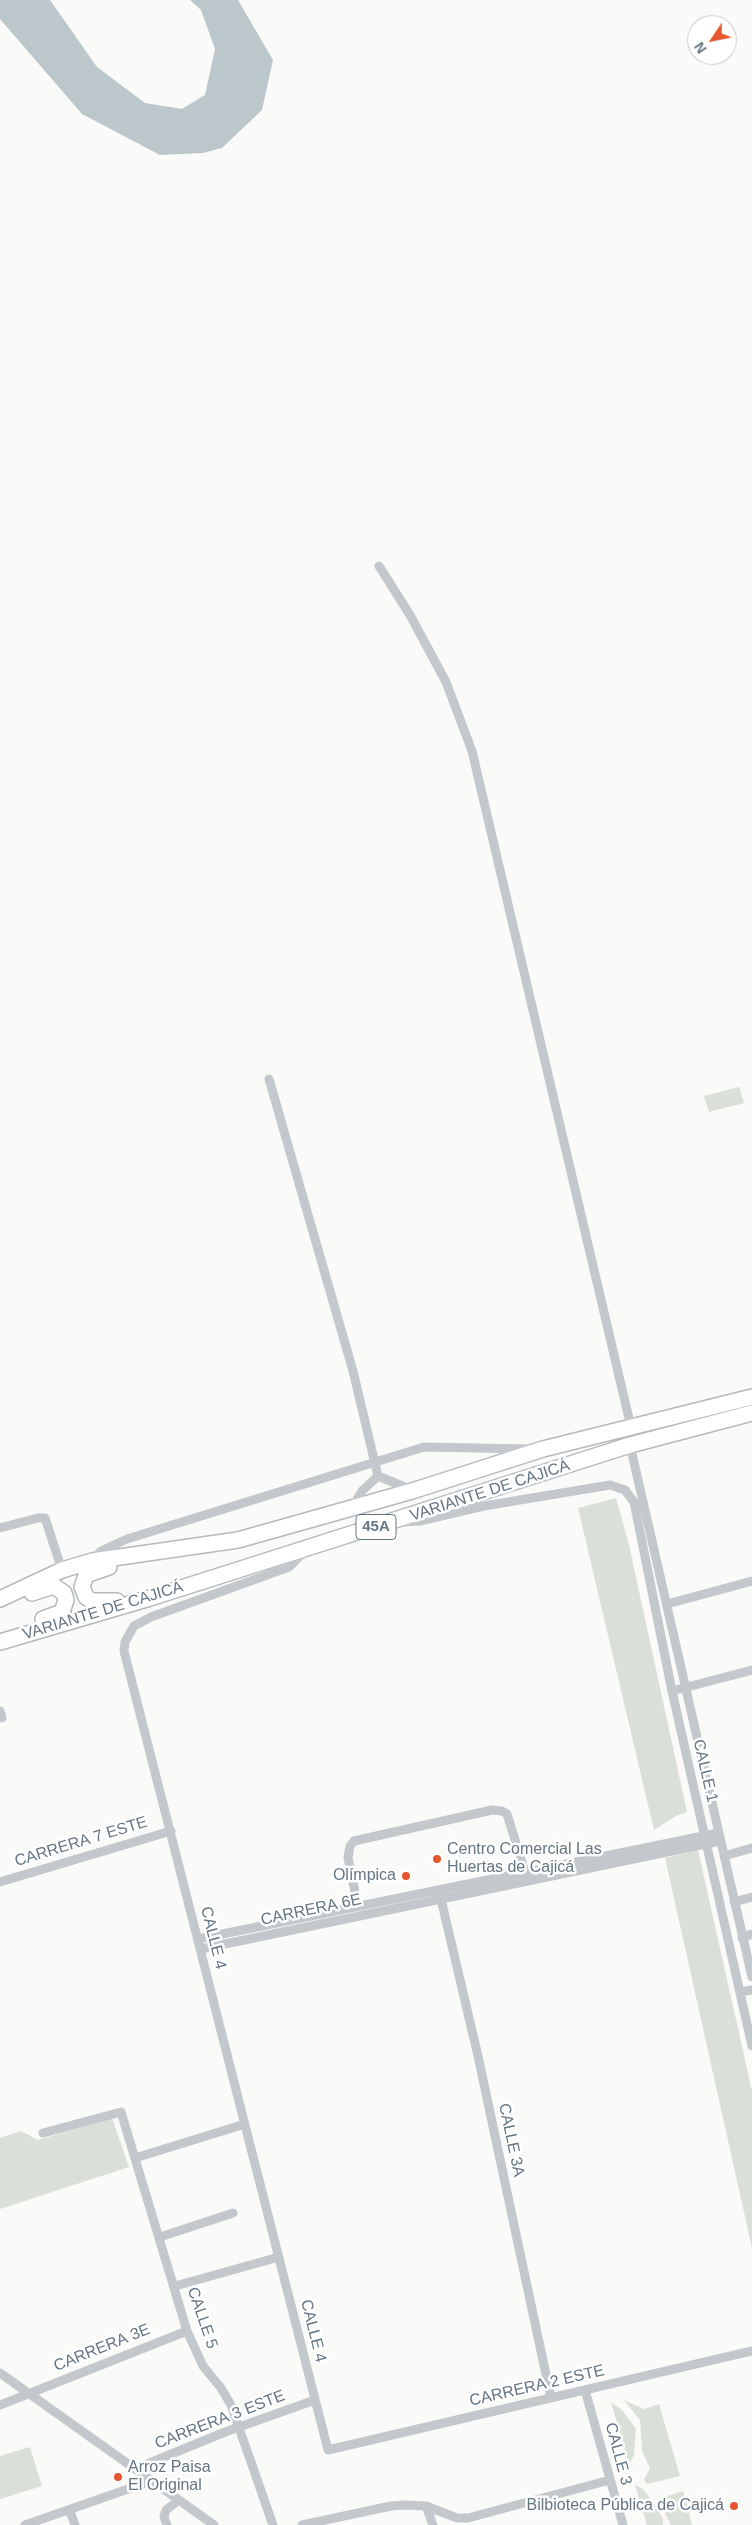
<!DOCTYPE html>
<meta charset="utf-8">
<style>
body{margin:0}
#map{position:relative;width:752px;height:2525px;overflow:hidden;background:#fafaf8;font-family:Helvetica,sans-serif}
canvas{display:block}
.north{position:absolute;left:687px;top:15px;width:50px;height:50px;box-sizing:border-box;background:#fff;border:1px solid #c1c8cd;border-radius:50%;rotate:236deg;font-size:14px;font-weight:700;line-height:20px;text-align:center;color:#657683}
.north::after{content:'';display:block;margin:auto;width:18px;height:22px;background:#e4572e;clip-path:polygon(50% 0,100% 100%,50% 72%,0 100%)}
</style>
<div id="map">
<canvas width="752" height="2525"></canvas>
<div class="north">N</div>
</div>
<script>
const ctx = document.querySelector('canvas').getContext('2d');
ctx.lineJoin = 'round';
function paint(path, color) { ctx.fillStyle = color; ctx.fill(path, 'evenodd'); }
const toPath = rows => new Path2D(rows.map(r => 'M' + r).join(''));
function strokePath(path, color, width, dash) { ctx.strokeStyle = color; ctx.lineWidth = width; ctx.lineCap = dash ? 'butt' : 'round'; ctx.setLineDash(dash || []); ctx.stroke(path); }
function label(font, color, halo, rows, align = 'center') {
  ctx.font = font + ' Helvetica,sans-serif'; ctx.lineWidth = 5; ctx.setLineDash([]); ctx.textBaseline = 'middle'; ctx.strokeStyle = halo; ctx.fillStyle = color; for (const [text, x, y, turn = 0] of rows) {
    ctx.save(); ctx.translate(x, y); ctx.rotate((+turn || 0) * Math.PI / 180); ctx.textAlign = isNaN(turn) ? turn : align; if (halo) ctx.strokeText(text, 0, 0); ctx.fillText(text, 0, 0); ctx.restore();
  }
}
paint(toPath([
 [739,1087,744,1103,709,1112,704,1096],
 [616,1498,629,1545,687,1812,676,1816,654,1830,578,1508],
 [698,1850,752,2091,752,2248,665,1858],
 [112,2118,129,2167,0,2209,0,2138,21,2131,38,2140],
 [624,2400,644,2409,659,2404,680,2476,647,2484,644,2480,650,2468,642,2451,640,2420],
 [611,2402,622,2410,636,2429,634,2455,629,2464],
 [30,2447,42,2486,0,2499,0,2456],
 [635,2485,643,2489,654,2503,663,2519,663,2525,647,2525],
 [683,2491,692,2525,671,2525,657,2499]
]), '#dadfd7');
paint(toPath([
 [0,0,50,0,97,67,145,103,182,109,205,95,215,49,201,10,190,0,238,0,273,60,262,110,222,148,203,153,160,155,82,114,0,19]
]), '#bbc7cb');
const trunk = toPath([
 [109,1567,86,1575,82,1587,86,1597,92,1601,117,1601],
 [32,1593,54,1586,64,1593,66,1600,62,1612,43,1619],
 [0,1599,62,1570,92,1561,238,1540,412,1491,543,1449,752,1397],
 [0,1642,150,1598,630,1445,752,1413]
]);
strokePath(trunk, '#b4b9bd', 18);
strokePath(toPath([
 [379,566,410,615,446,682,472,751,631,1427],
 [269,1079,353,1371,378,1476],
 [630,1445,752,1977],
 [378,1476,412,1490],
 [352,1508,362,1491,378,1476],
 [403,1522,420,1521,484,1506,610,1485,625,1490,634,1502,672,1691,752,2046],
 [0,1528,38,1518,45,1518,62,1570],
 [304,1552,289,1567,151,1617,134,1626,125,1642,124,1651,328,2450,752,2351],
 [92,1561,101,1551,127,1539,424,1447,530,1449],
 [667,1604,752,1581],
 [672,1691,752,1670],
 [0,1711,2,1718],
 [724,1856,752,1848],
 [0,1882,171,1831],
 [440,1895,478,2056,551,2398],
 [734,1902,752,1897],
 [358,1906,348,1858,350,1846,354,1841,492,1810,502,1811,507,1814,525,1872],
 [742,1938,752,1934],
 [198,1939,718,1833],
 [201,1949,720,1841],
 [740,1992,752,1990],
 [43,2133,121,2112,187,2331,203,2366,221,2388,231,2405,273,2525],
 [135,2158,245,2124],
 [160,2237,233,2213],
 [175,2286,279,2257],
 [0,2373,214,2525],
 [585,2390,623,2525],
 [0,2405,187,2331],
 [135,2469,225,2432,315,2400],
 [426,2506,433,2525],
 [70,2511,75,2525],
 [25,2525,151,2481],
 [167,2525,164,2517,166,2510,179,2500],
 [302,2525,391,2506,404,2505,426,2506,457,2518,468,2518,610,2480]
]), '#c3c8cc', 9);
strokePath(trunk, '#fff', 15);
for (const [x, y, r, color] of [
 [437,1859,5,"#e4572e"],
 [406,1876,5,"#e4572e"],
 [118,2477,5,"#e4572e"],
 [734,2506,5,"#e4572e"]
]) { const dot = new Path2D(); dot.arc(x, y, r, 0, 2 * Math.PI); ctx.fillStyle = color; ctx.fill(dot); strokePath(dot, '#fff', 2); }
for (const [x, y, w] of [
 [376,1527,40]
]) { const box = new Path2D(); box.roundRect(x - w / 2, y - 12.5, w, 25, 4); ctx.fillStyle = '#fff'; ctx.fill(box); strokePath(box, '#657683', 1); }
label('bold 15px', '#657683', null, [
 ["45A",376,1527]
]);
label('16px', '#657683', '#fff', [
 ["VARIANTE DE CAJICÁ",490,1491,-18],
 ["VARIANTE DE CAJICÁ",103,1611,-17],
 ["CALLE 1",705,1771,77],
 ["CARRERA 7 ESTE",81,1842,-17],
 ["CARRERA 6E",311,1910,-12],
 ["CALLE 4",213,1938,76],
 ["CALLE 3A",511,2140,78],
 ["CALLE 5",202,2318,71],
 ["CALLE 4",313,2331,76],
 ["CARRERA 3E",102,2348,-22],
 ["CARRERA 2 ESTE",537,2386,-13],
 ["CARRERA 3 ESTE",220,2420,-21],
 ["CALLE 3",618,2454,75]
]);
label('16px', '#657683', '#fff', [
 ["Centro Comercial Las",447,1850],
 ["Huertas de Cajicá",447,1868],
 ["Olímpica",396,1876,"right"],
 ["Arroz Paisa",128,2468],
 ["El Original",128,2486],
 ["Bilbioteca Pública de Cajicá",724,2506,"right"]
], 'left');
</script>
